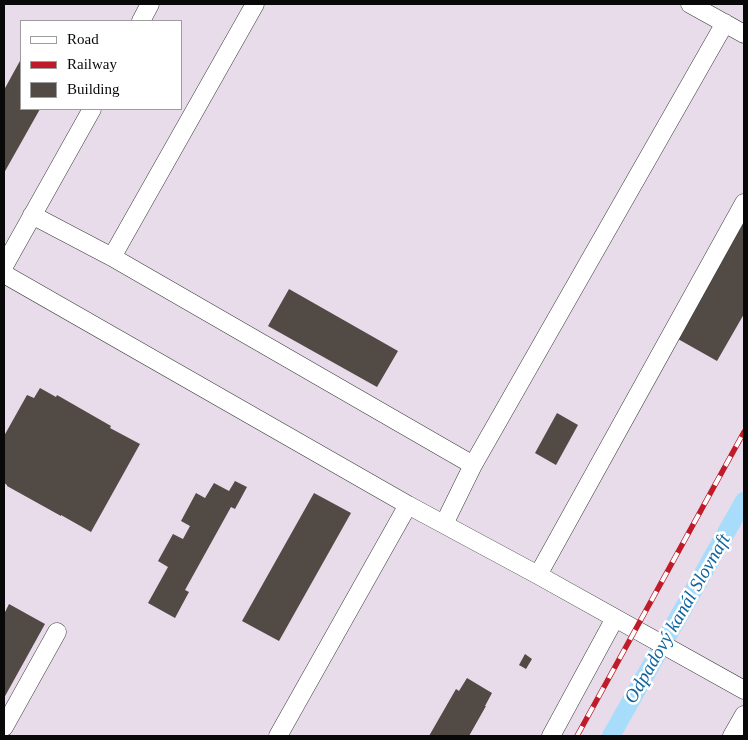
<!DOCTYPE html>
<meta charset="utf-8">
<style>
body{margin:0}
#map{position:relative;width:748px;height:740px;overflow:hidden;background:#fff9e6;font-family:Georgia,serif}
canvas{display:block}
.frame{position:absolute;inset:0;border:5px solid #090909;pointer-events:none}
.legend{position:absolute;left:20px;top:20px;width:162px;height:90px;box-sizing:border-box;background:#fff;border:1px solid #9d9d9d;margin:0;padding:6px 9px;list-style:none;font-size:15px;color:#090909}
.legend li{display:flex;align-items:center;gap:10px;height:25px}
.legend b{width:25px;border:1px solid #9d9d9d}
</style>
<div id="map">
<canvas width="748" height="740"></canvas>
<div class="frame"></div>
<ul class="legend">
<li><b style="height:6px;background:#fff"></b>Road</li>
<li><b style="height:6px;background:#c01b28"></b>Railway</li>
<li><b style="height:14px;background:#524a45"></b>Building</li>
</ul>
</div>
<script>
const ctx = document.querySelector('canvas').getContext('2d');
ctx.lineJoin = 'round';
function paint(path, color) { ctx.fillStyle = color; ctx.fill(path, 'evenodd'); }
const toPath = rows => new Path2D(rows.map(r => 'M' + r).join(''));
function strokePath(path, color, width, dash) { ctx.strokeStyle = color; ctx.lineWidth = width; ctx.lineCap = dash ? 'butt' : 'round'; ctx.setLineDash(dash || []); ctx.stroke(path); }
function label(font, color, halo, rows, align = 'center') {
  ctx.font = font + ' Georgia,serif'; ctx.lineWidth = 5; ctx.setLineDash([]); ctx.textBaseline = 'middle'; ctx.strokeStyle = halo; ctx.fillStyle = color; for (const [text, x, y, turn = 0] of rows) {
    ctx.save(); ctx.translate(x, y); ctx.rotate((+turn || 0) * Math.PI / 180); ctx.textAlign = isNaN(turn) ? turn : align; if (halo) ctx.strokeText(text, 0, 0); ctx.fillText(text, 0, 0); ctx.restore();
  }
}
paint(toPath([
 [4,4,744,4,744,736,4,736],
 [21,21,181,21,181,109,21,109]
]), '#e8dcea');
strokePath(toPath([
 [611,736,744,501]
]), '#a7ddfa', 18);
paint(toPath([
 [21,59,21,109,40,109,4,173,4,90],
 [744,222,744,314,717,361,678,339],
 [289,289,398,351,377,387,268,326],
 [40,388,56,397,57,395,111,426,110,428,140,444,91,532,61,515,61,516,7,486,7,485,4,483,4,436,27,395,34,398],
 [557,413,578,425,556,465,535,453],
 [235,481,247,487,235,509,231,507,185,590,189,592,175,618,148,603,168,567,158,561,173,534,183,539,190,526,181,521,196,493,205,498,214,483,229,491],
 [314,493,351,513,279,641,242,621],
 [9,604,45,624,4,698,4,614],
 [525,654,532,659,526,669,519,665],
 [467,678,492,693,485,706,486,706,469,736,429,736,456,689,459,691]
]), '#524a45');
const minor = toPath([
 [690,4,744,34],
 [141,21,150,4],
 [32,215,112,257,473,465],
 [112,257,255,4],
 [4,266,92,109],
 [4,274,408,505,538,575,744,690],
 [444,524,473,465,725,23],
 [538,575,744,203],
 [4,727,57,632],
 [278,736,408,505],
 [551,736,615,618],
 [732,736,744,715]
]);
strokePath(minor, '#3c3c3c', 19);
strokePath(minor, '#fff', 18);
const rail = toPath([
 [577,736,744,432]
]);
strokePath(rail, '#c01b28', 5.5);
strokePath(rail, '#fff', 4, [11]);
label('italic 19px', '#0e65a0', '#fff', [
 ["Odpadový kanál Slovnaft",678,619,-60]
]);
</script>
